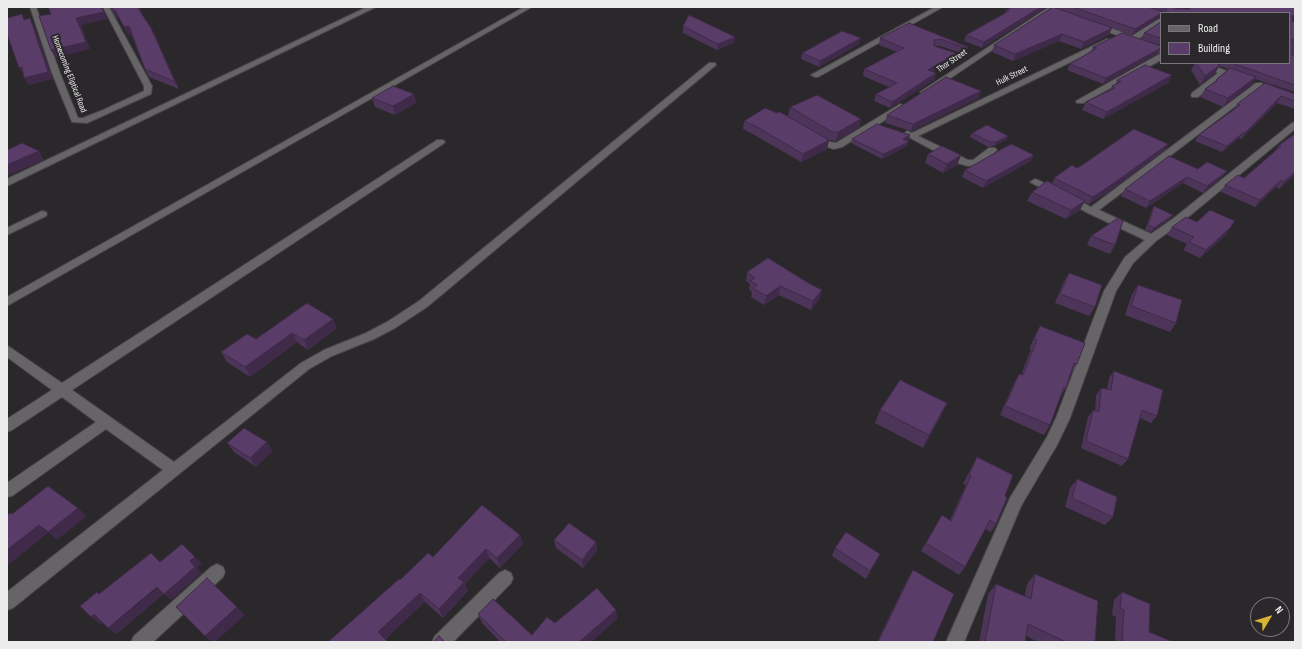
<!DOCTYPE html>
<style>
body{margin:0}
#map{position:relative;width:1302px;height:649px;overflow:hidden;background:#2a282a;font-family:"Sofia Sans Condensed",sans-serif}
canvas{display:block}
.frame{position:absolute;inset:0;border:8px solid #edeced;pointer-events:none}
.legend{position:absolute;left:1160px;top:12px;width:130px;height:52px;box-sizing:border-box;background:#2a282a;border:1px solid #787678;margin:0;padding:5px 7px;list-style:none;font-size:12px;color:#edeced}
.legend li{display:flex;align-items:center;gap:8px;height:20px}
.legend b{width:20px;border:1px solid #787678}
.north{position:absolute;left:1250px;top:597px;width:40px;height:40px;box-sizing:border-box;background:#2a282a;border:1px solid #787678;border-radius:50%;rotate:52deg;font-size:11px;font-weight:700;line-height:16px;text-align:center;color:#edeced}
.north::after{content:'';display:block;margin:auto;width:14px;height:18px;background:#d8b434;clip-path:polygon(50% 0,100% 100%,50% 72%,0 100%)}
</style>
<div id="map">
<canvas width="1302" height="649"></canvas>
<div class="frame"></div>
<ul class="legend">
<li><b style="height:5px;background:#666467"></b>Road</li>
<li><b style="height:11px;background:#5a3c68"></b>Building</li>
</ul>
<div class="north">N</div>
</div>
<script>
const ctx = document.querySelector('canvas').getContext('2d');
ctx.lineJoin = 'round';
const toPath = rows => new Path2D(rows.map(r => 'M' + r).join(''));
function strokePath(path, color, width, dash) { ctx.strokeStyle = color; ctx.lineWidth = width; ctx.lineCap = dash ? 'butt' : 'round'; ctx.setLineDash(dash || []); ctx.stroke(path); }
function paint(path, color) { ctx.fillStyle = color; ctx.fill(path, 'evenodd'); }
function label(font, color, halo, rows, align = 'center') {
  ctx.font = font + ' "Sofia Sans Condensed",sans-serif'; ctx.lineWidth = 4; ctx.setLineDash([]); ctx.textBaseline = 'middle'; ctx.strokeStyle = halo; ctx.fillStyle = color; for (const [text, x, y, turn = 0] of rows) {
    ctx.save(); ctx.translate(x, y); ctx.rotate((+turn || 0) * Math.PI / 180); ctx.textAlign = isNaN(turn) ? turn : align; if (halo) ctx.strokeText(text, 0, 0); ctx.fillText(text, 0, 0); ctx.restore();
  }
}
const street = toPath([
 [30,7,36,7,60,73,78,118,83,118,103,110,144,91,144,86,103,7,109,7,152,86,151,94,87,123,72,122,52,73,30,7],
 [367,7,376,7,7,186,7,179,367,7],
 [524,7,532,7,7,306,7,297,524,7],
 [935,7,943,7,818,77,815,77,811,75,935,7],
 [1049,8,1067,13,1063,15,1050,12,1047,13,927,94,921,94,920,92,1043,11,1049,8],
 [1158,19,1161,19,1161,24,1138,39,1161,47,1161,52,1093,26,1097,24,1100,24,1132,36,1158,19],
 [1107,39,1110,39,1110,43,918,136,968,160,973,160,989,148,995,148,997,150,995,152,978,165,968,166,957,163,903,134,907,131,912,133,1107,39],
 [1158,55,1161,55,1161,60,1083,103,1077,103,1076,101,1158,55],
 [709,63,715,63,716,65,427,307,395,328,374,339,332,356,309,369,13,608,7,610,7,592,163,470,106,429,12,496,7,497,7,483,96,422,62,397,12,430,7,432,7,419,52,390,7,357,7,346,11,348,62,383,437,140,443,140,445,142,443,144,72,390,174,462,301,363,324,350,366,333,387,322,419,301,709,63],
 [1194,63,1206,63,1245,78,1241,80,1225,75,1198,97,1192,97,1191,95,1192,93,1218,73,1194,63],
 [1256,83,1262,83,1263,85,1099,210,1151,234,1174,218,1292,123,1295,122,1295,129,1182,222,1156,241,1133,263,1116,291,1070,418,1057,445,1021,506,964,642,946,642,1010,498,1047,437,1056,418,1104,291,1125,257,1145,240,1088,213,1030,182,1035,179,1038,180,1091,207,1256,83],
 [900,104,903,105,904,107,903,109,842,147,834,149,824,146,810,136,814,133,817,134,830,142,836,143,900,104],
 [42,211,46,212,47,214,46,216,7,235,7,228,42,211],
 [217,564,223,567,225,572,223,577,153,642,131,642,134,636,211,567,217,564],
 [505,570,511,573,513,578,511,583,453,642,432,642,435,636,499,573,505,570]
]);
strokePath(street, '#474647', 2);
paint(street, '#666467');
paint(toPath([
 [110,7,139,7,141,11,140,11,151,28,155,35,179,89,149,77,145,69,131,34,128,35,119,17,116,18],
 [1013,7,982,48,964,41,966,35,1005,13,1006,10],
 [1050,7,1148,7,1163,12,1162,13,1161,13,1160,18,1132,35,1059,9,1055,8,1109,35,1081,49,1059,41,1013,61,992,52,994,45,1052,7],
 [1148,7,1173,7,1177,9,1178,9,1174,7,1186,7,1182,9,1295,7,1295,20,1292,21,1292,22,1295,21,1295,46,1292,46,1295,46,1295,55,1292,55,1295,55,1295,92,1255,79,1251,86,1223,107,1200,97,1205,89,1214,82,1216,80,1229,69,1219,66,1215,73,1200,85,1191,70,1195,63,1289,63,1289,13,1163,13,1163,12],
 [1161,22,1161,45,1141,39,1144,33],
 [909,23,968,47,966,53,964,54,940,46,934,46,954,60,933,72,936,73,934,80,890,108,874,101,876,94,889,87,863,76,864,69,897,52,879,45,880,38],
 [683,26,735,37,734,43,717,50,683,33],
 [859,44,819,67,801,59,802,53],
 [1161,46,1161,54,1157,54,1103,84,1067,70,1070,64,1091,51,1093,47],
 [1172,75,1168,83,1103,119,1082,110,1086,102,1110,90,1112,86,1115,85,1117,80],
 [414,94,416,103,395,115,375,107,372,98],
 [1295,94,1295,109,1277,103,1241,139,1239,138,1222,152,1195,141,1199,135,1234,110,1237,104],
 [979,98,911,131,885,123,887,115],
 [790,107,861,119,859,128,836,141,829,140,827,149,801,162,756,136,743,129,744,121,777,113,788,116],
 [972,133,1008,136,1006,140,994,146,988,147,970,137],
 [1295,134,1295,175,1279,189,1276,187,1255,207,1221,192,1225,185,1244,178,1274,152,1279,145],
 [852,139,909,140,907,141,907,146,882,159,851,143],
 [1168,144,1164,151,1110,191,1089,204,1084,202,1080,210,1066,219,1027,201,1032,192,1052,184,1054,178,1076,168],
 [928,154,961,155,957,165,943,173,925,163],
 [1031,161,983,188,962,177,965,170],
 [1198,169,1227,171,1222,177,1203,193,1183,183,1146,208,1121,196,1125,189],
 [1154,206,1170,219,1151,232,1145,230,1152,210],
 [1235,221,1226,235,1200,258,1183,250,1187,244,1167,235,1172,227,1197,222],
 [1091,236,1115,245,1110,254,1087,245],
 [747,272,820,298,811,310,779,295,764,305,751,297,752,292,749,290,750,284,746,281],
 [1069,273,1095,307,1089,316,1055,303,1063,283],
 [1138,285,1176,323,1170,332,1125,315,1132,294],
 [333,319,337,328,308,350,297,342,250,377,227,362,221,352,256,339],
 [1040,326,1077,364,1071,374,1071,373,1066,388,1060,397,1050,425,1044,435,1000,415,1014,383,1019,374,1021,375,1031,349,1029,349,1035,335],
 [1114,371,1157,416,1151,423,1140,418,1128,459,1122,466,1081,448,1088,417,1093,410,1095,411,1096,395,1101,388,1107,389,1109,378],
 [880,410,941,416,923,448,875,423],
 [227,443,273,451,256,467,234,452],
 [977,457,1005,496,996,524,991,532,985,529,965,567,959,575,921,551,942,515,950,520,966,485,963,484,972,466],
 [1077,479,1113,517,1105,525,1065,507,1070,488],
 [520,535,523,544,500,568,489,558,465,584,468,591,443,618,425,602,328,642,400,580,433,557],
 [554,540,596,542,597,551,583,568,556,548],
 [835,548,880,554,876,562,866,579,832,556],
 [913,570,933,642,877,642,908,578],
 [1035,574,1095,642,1038,642,1026,636,1025,642,979,642,988,594,996,584,1025,596,1027,584],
 [1122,592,1149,632,1173,642,1115,642,1116,617,1112,615,1114,600],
 [616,610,617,619,591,642,500,642,482,623,478,614,532,635,555,623]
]), '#4d3459');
paint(toPath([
 [102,7,108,19,81,25,90,49,56,58,51,50,76,18],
 [1041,7,1048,7,982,48,984,42],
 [113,10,115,10,119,17,116,18],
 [1161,13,1161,15,1160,18,1132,35,1135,29],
 [1295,15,1295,20,1289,22,1292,16],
 [30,18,34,25,53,79,29,85,24,78],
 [129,26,132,34,128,35,124,27],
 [151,28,155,35,179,89,175,82],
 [1112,28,1109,35,1081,49,1084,42],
 [1062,34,1059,41,1013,61,1015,54],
 [735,37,734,43,717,50,718,44],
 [861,38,859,44,819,67,820,61],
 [968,47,966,53,964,54,966,48],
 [1160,48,1157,54,1103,84,1106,78],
 [956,53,954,60,926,76,928,70],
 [1220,65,1215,73,1200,85,1205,76],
 [22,67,24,75,19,68],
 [936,73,934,80,890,108,892,102],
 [1172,75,1168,83,1103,119,1107,112],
 [1256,77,1251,86,1223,107,1228,98],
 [981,91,979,98,911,131,913,124],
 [414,94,416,103,395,115,393,106],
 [1281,96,1277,103,1241,139,1246,132],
 [861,119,859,128,836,141,838,132],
 [1244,132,1239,138,1222,152,1227,146],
 [910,135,909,140,902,143,903,139],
 [1008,136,1006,140,994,146,996,142],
 [829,140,827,149,801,162,803,154],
 [909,142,907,146,882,159,883,154],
 [1168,144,1164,151,1110,191,1089,204,1093,197],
 [39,151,44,160,7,176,7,165],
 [961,155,957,165,943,173,947,164],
 [1034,155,1031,161,983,188,986,181],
 [1227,171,1222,177,1203,193,1207,186],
 [1295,172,1295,175,1279,189,1284,182],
 [1187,177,1183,183,1146,208,1150,201],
 [1281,180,1276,187,1255,207,1260,200],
 [1085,201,1080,210,1066,219,1071,210],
 [1173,215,1170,219,1151,232,1154,228],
 [1235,221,1226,235,1200,258,1206,250],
 [780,286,779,295,764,305,766,296],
 [822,290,820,298,811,310,813,301],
 [333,319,337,328,308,350,304,340],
 [292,333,297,342,250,377,245,367],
 [947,403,941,416,923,448,929,435],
 [267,442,273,451,256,467,250,458],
 [78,508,87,516,57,540,48,532],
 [39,525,48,533,7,566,7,550],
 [520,535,523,544,500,568,497,558],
 [596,542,597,551,583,568,582,560],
 [486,549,489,558,465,584,468,591,443,618,439,609,458,578],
 [880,554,876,562,866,579,870,571],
 [195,557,202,564,197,568,202,573,171,600,164,594,117,634,108,628],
 [420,593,425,602,384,641,378,632],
 [237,607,245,615,215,642,212,642,205,636],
 [616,610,617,619,591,642,579,642],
 [94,614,103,621,100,624,91,617]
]), '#3f2a49');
const building = toPath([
 [48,7,101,7,104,12,76,18,86,42,51,50,39,16,51,14,48,7],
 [111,7,137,7,151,28,175,82,145,69,129,26,124,27,115,10,113,10,111,7],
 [1013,7,1041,7,984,42,966,35,1009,11,1006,10,1013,7],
 [1053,7,1112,28,1084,42,1062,34,1015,54,994,45,1053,7],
 [1073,7,1148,7,1163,12,1135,29,1073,7],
 [1166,7,1173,7,1177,9,1189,9,1192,7,1295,7,1295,15,1292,16,1292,22,1295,21,1295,39,1292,39,1292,46,1295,46,1295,48,1292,48,1292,55,1295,55,1295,85,1232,63,1289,63,1289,13,1166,13,1166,7],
 [22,14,24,20,30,18,48,72,24,78,22,67,19,68,7,34,7,18,22,14],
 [689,15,735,37,718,44,683,26,689,15],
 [1161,22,1161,38,1144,33,1161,22],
 [909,23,968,47,966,48,941,39,934,40,934,46,956,53,928,70,936,73,892,102,876,94,897,83,864,69,904,48,880,38,909,23],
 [842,31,861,38,820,61,802,53,842,31],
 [1122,33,1161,46,1161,48,1106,78,1070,64,1097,48,1093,47,1122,33],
 [1196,63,1215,63,1220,65,1205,76,1196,63],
 [1145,65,1172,75,1107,112,1086,102,1115,88,1112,86,1121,82,1117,80,1145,65],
 [1230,68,1256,77,1228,98,1205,89,1217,81,1216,80,1230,68],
 [946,77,981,91,913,124,887,115,946,77],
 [1265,83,1295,94,1295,101,1281,96,1246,132,1244,132,1227,146,1199,135,1240,105,1237,104,1265,83],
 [393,86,414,94,393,106,372,98,393,86],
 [817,95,861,119,838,132,832,132,790,107,817,95],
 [765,108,777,113,780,112,829,140,803,154,757,127,744,121,765,108],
 [877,124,910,135,903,139,909,142,883,154,852,139,877,124],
 [987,125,1008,136,996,142,990,142,972,133,987,125],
 [1134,129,1168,144,1114,183,1093,197,1054,178,1072,165,1076,168,1081,166,1134,129],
 [1295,134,1295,172,1284,182,1281,180,1260,200,1225,185,1238,175,1244,178,1281,146,1279,145,1295,134],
 [22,143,39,151,7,165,7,150,22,143],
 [1011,144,1034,155,986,181,965,170,1011,144],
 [942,146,961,155,947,164,928,154,942,146],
 [1169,156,1198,169,1207,162,1227,171,1207,186,1187,177,1150,201,1125,189,1169,156],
 [1047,181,1085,201,1071,210,1032,192,1047,181],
 [1154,206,1173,215,1154,228,1148,225,1154,206],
 [1210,210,1235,221,1231,226,1232,226,1206,250,1189,242,1194,237,1172,227,1186,217,1197,222,1210,210],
 [1118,218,1123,221,1115,245,1091,236,1118,218],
 [768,258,810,284,822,290,813,301,780,286,766,296,753,288,757,285,750,281,755,278,747,272,768,258],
 [1069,273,1102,285,1095,307,1060,294,1069,273],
 [1138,285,1182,300,1176,323,1131,306,1138,285],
 [307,303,333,319,304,340,292,333,245,367,221,352,247,334,256,339,307,303],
 [1040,326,1085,343,1077,364,1074,363,1066,388,1064,387,1050,425,1005,406,1019,374,1023,375,1037,340,1034,339,1040,326],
 [1114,371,1163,390,1157,416,1142,410,1128,459,1086,441,1093,410,1099,412,1101,388,1111,390,1114,371],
 [900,380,947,403,929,435,880,410,900,380],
 [244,428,267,442,250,458,227,443,244,428],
 [977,457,1013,475,1005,496,1007,498,996,524,990,520,965,567,926,543,942,515,951,521,971,476,969,475,977,457],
 [1077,479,1117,497,1113,517,1072,498,1077,479],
 [48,486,78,508,48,532,39,525,7,550,7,515,10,513,12,514,48,486],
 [482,505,520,535,497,558,486,549,458,578,464,582,439,609,420,593,378,632,388,642,328,642,399,579,400,580,428,553,433,557,482,505],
 [569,523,596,542,582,560,554,540,569,523],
 [846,532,880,554,870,571,835,548,846,532],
 [182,544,195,557,190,561,195,567,164,594,157,587,108,628,94,614,91,617,80,606,97,592,99,594,151,553,160,562,182,544],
 [913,570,954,594,933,642,878,642,913,570],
 [1035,574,1098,601,1095,642,1066,642,1028,624,1025,642,985,642,996,584,1031,599,1035,574],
 [207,578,237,607,205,636,176,607,207,578],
 [597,588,616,610,579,642,506,642,478,614,493,599,532,635,547,617,555,623,597,588],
 [1122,592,1150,604,1149,632,1173,642,1122,642,1124,610,1120,608,1122,592],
 [439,636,445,642,433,642,439,636]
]);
paint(building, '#5a3c68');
strokePath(building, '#3f2a49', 1);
label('9px', '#edeced', '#2a282a', [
 ["Thor Street",952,61,-34],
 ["Homecoming Eliptical Road",69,74,69],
 ["Hulk Street",1012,76,-26]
]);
</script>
